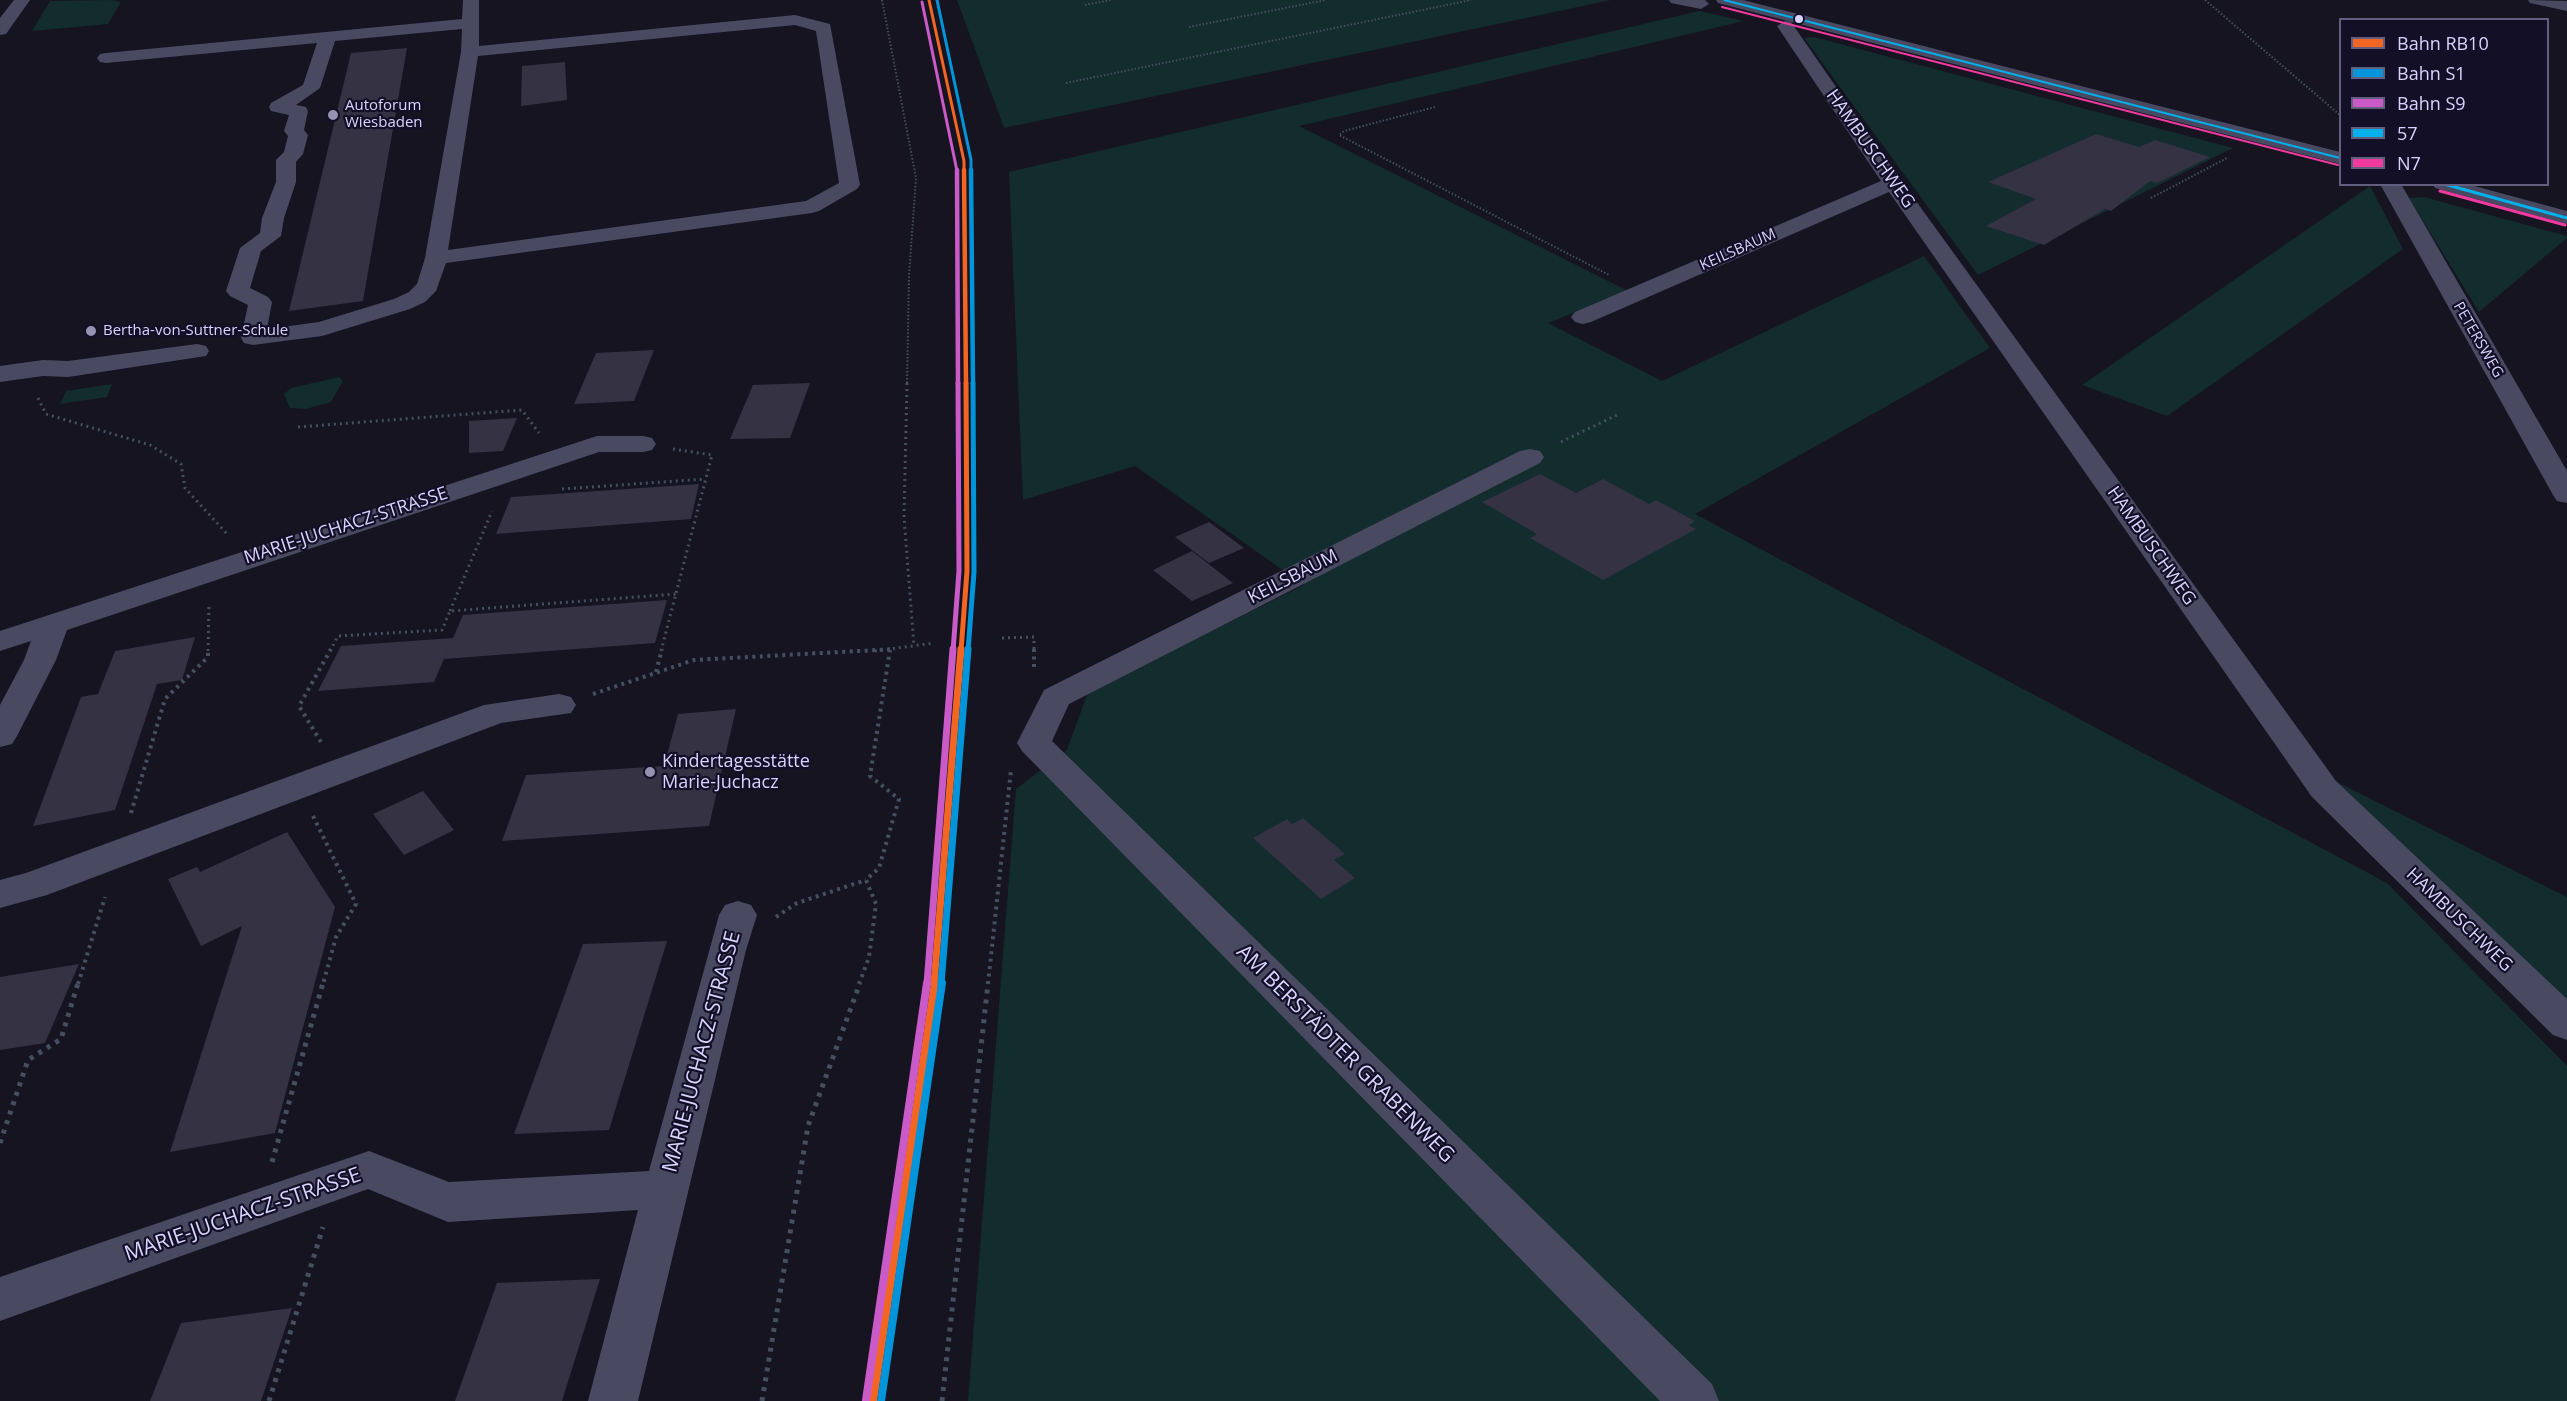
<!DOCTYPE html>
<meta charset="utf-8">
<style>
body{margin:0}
#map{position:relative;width:2567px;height:1401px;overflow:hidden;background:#161421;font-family:"Open Sans",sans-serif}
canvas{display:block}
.legend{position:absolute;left:2339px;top:18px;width:210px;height:168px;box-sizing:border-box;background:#130f26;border:2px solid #625e7d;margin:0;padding:8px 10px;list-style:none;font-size:18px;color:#d9d4ff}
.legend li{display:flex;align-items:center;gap:12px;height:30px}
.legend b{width:30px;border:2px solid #625e7d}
</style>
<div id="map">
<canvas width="2567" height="1401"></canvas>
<ul class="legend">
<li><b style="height:8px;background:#f26522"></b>Bahn RB10</li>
<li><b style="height:8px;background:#0095da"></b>Bahn S1</li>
<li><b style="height:8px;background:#cb5ac9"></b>Bahn S9</li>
<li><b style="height:8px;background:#00b0eb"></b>57</li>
<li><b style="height:8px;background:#f13a9d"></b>N7</li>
</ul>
</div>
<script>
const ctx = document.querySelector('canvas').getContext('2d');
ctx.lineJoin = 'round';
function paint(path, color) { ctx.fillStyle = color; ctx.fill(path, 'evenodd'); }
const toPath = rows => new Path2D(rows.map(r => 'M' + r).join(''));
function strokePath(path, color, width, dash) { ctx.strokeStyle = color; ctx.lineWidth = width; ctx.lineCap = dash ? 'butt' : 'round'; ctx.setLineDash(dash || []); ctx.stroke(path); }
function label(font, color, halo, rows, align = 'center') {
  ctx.font = font + ' "Open Sans",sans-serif'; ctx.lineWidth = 4.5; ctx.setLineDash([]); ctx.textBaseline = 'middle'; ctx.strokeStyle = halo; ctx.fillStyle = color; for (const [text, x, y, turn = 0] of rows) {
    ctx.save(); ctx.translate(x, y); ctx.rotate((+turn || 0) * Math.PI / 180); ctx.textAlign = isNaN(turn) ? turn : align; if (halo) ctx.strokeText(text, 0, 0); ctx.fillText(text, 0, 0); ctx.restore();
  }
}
paint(toPath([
 [110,0,121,2,108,24,32,31,50,1],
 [957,0,1611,0,1004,128],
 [1699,11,1744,21,1299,126,1628,291,1548,323,1662,381,1924,256,1990,348,1695,514,2387,883,2567,1066,2567,1401,968,1401,1016,789,1067,750,1088,692,1304,585,1135,466,1023,500,1009,172],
 [1814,37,2233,148,1978,275,1804,38],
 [2370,186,2403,249,2167,416,2082,385],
 [2424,197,2567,236,2567,238,2479,312,2409,198],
 [339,377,343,381,331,402,306,409,290,408,284,394,291,388],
 [112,384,107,397,60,404,66,391],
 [2337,782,2567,897,2567,1000]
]), '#132c2d');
paint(toPath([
 [407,48,363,301,289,311,351,53],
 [565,62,567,100,521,106,522,66],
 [2096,134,2139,147,2155,140,2210,157,2157,183,2150,181,2111,211,2105,209,2044,245,1986,226,2036,199,1988,182],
 [654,350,634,401,574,404,596,353],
 [810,383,790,438,730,439,753,385],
 [517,418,503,451,469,453,469,421],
 [1540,474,1576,493,1603,479,1649,504,1656,500,1695,521,1689,525,1696,529,1603,580,1530,538,1537,534,1482,502],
 [699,484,691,519,496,534,511,497],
 [1209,522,1244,548,1209,563,1175,537],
 [1192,551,1233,583,1192,601,1153,570],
 [667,600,655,643,444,659,463,615],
 [195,637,182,680,157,684,115,810,33,826,81,697,98,694,115,651],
 [453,638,434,682,318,691,341,646],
 [736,709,709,826,502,841,526,775,664,766,678,714],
 [423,791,454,830,404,855,373,814],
 [1303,818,1345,854,1334,860,1355,878,1321,899,1253,838,1287,819,1292,824],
 [287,832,335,907,275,1133,170,1152,242,926,201,946,168,879,197,867,200,872],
 [667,941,609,1130,514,1134,583,944],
 [79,964,45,1043,0,1050,0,977],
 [600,1279,562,1401,455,1401,497,1283],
 [292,1308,261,1401,150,1401,181,1323]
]), '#343243');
strokePath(toPath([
 [882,0,916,178,909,275,907,384],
 [2205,0,2340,115],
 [1085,5,1111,0],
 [1189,27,1326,0],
 [1066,83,1471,0],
 [1435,107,1344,131,1339,135,1609,275],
 [2151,198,2227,158]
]), '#44505f', 2, [1.5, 2]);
strokePath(toPath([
 [907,383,904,517,914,646],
 [38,398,46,414,150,445,181,464,185,488,228,535],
 [298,427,522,410,539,433],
 [1561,442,1619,414],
 [562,489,705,479],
 [450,611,492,511],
 [1002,638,1034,637,1034,651],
 [208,651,209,603],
 [330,651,338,636,442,630,450,611,676,594],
 [661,651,712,455,673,449],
 [875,651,934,643]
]), '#44505f', 3, [2, 4]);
strokePath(toPath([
 [1034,649,1034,671],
 [656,672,662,649],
 [593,694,694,660,895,649],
 [321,742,299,706,331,649],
 [131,813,165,699,208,657,208,649],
 [313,816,356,904,336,937,323,984],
 [776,917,797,903,866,880],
 [78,984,105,897],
 [859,984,869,957,876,904,866,880,879,868,899,799,870,776,890,650],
 [988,984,1011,770]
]), '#44505f', 4, [3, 4.5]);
strokePath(toPath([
 [0,1143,28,1060,61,1039,78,983],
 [272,1162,323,983],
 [269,1401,323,1227],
 [762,1401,808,1126,860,983],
 [942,1401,988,983]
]), '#44505f', 5, [4, 6]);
paint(toPath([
 [14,0,30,0,6,34,0,35,0,18,14,0],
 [463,0,479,0,479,46,795,15,830,24,860,185,857,189,819,211,812,213,446,263,436,291,425,302,410,309,322,336,253,345,244,343,241,338,248,305,230,296,226,291,240,248,260,233,262,218,276,182,276,160,284,152,288,136,284,131,289,115,271,111,269,107,271,103,303,85,317,43,106,63,100,62,97,58,100,54,106,53,462,19,463,0],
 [795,25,816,31,839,183,806,201,448,250,478,56,795,25],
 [462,29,461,52,425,258,417,284,409,292,394,299,319,322,267,329,272,302,268,297,250,288,261,251,281,236,284,218,296,182,296,162,303,154,308,135,304,130,308,111,306,107,296,105,320,88,335,41,462,29],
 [1669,0,1705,0,1709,4,1701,9,1671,3,1669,0],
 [1716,0,1743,0,2340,152,2340,164,1718,3,1716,0],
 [2528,0,2567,1,2567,11,2530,3,2528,0],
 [1785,21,1791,22,1900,179,2336,781,2567,999,2567,1040,2553,1035,2312,797,1889,192,1591,322,1583,324,1575,322,1571,317,1575,312,1881,181,1777,26,1785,21],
 [2380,184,2401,184,2567,471,2567,503,2557,501,2553,495,2380,184],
 [2432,184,2467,184,2567,211,2567,224,2435,188,2432,184],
 [197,344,206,346,209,351,206,356,68,377,43,376,0,382,0,366,43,360,68,361,197,344],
 [597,436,643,436,652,438,656,444,652,450,643,452,599,452,67,630,56,660,17,736,12,744,0,747,0,705,24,660,31,641,0,651,0,631,597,436],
 [1530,449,1540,451,1544,457,1540,463,1069,704,1052,741,1712,1384,1719,1401,1660,1401,1022,751,1017,743,1044,690,1520,451,1530,449],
 [559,694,571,697,576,705,571,713,501,723,47,895,0,908,0,880,26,873,484,705,559,694],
 [738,901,751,905,757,915,746,950,638,1401,588,1401,638,1210,448,1222,368,1189,0,1321,0,1277,369,1151,449,1182,649,1171,719,915,725,905,738,901]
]), '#4a4962');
strokePath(toPath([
 [1724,0,2340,158]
]), '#00b0eb', 2);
strokePath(toPath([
 [2444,184,2567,218]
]), '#00b0eb', 3);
strokePath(toPath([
 [1722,7,2338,165]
]), '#f13a9d', 2);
strokePath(toPath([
 [2440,191,2565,225]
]), '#f13a9d', 3);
strokePath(toPath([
 [929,0,964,161,964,171]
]), '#f26522', 3);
strokePath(toPath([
 [964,170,966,384]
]), '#f26522', 4.5);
strokePath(toPath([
 [961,651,967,571,966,383]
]), '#f26522', 5);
strokePath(toPath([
 [934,984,961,649]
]), '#f26522', 7);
strokePath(toPath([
 [873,1401,935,983]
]), '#f26522', 8);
strokePath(toPath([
 [937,0,971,160,971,171]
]), '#0095da', 3);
strokePath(toPath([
 [971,170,973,384]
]), '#0095da', 4.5);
strokePath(toPath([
 [968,651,974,572,973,383]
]), '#0095da', 5);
strokePath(toPath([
 [941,984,968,649]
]), '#0095da', 7);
strokePath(toPath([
 [881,1401,942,983]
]), '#0095da', 8);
strokePath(toPath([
 [922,2,957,171]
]), '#cb5ac9', 3);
strokePath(toPath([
 [957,170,958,384]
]), '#cb5ac9', 4.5);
strokePath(toPath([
 [953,651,959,571,958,383]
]), '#cb5ac9', 5);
strokePath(toPath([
 [927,984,953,649]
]), '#cb5ac9', 7);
strokePath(toPath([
 [866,1400,927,983]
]), '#cb5ac9', 8);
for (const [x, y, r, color] of [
 [1799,19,5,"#d9d4ff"],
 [333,115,6,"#9591b1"],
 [91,331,6,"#9591b1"],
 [650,772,6,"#9591b1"]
]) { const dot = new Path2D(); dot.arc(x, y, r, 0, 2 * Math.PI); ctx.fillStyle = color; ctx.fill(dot); strokePath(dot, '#130f26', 2); }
label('15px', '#d9d4ff', '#130f26', [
 ["Autoforum",345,106],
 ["Wiesbaden",345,123],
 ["Bertha-von-Suttner-Schule",103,331]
], 'left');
label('15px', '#d9d4ff', '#130f26', [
 ["KEILSBAUM",1738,250,-24],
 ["PETERSWEG",2478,340,60]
]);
label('18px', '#d9d4ff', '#130f26', [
 ["HAMBUSCHWEG",1870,149,55],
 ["MARIE-JUCHACZ-STRASSE",346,526,-18],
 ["HAMBUSCHWEG",2151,546,55],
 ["KEILSBAUM",1293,577,-27],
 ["HAMBUSCHWEG",2459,920,44]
]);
label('18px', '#d9d4ff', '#130f26', [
 ["Kindertagesstätte",662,762],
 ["Marie-Juchacz",662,783]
], 'left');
label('21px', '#d9d4ff', '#130f26', [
 ["MARIE-JUCHACZ-STRASSE",702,1052,-75],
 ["AM BERSTÄDTER GRABENWEG",1345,1054,45],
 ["MARIE-JUCHACZ-STRASSE",243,1215,-19]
]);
</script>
